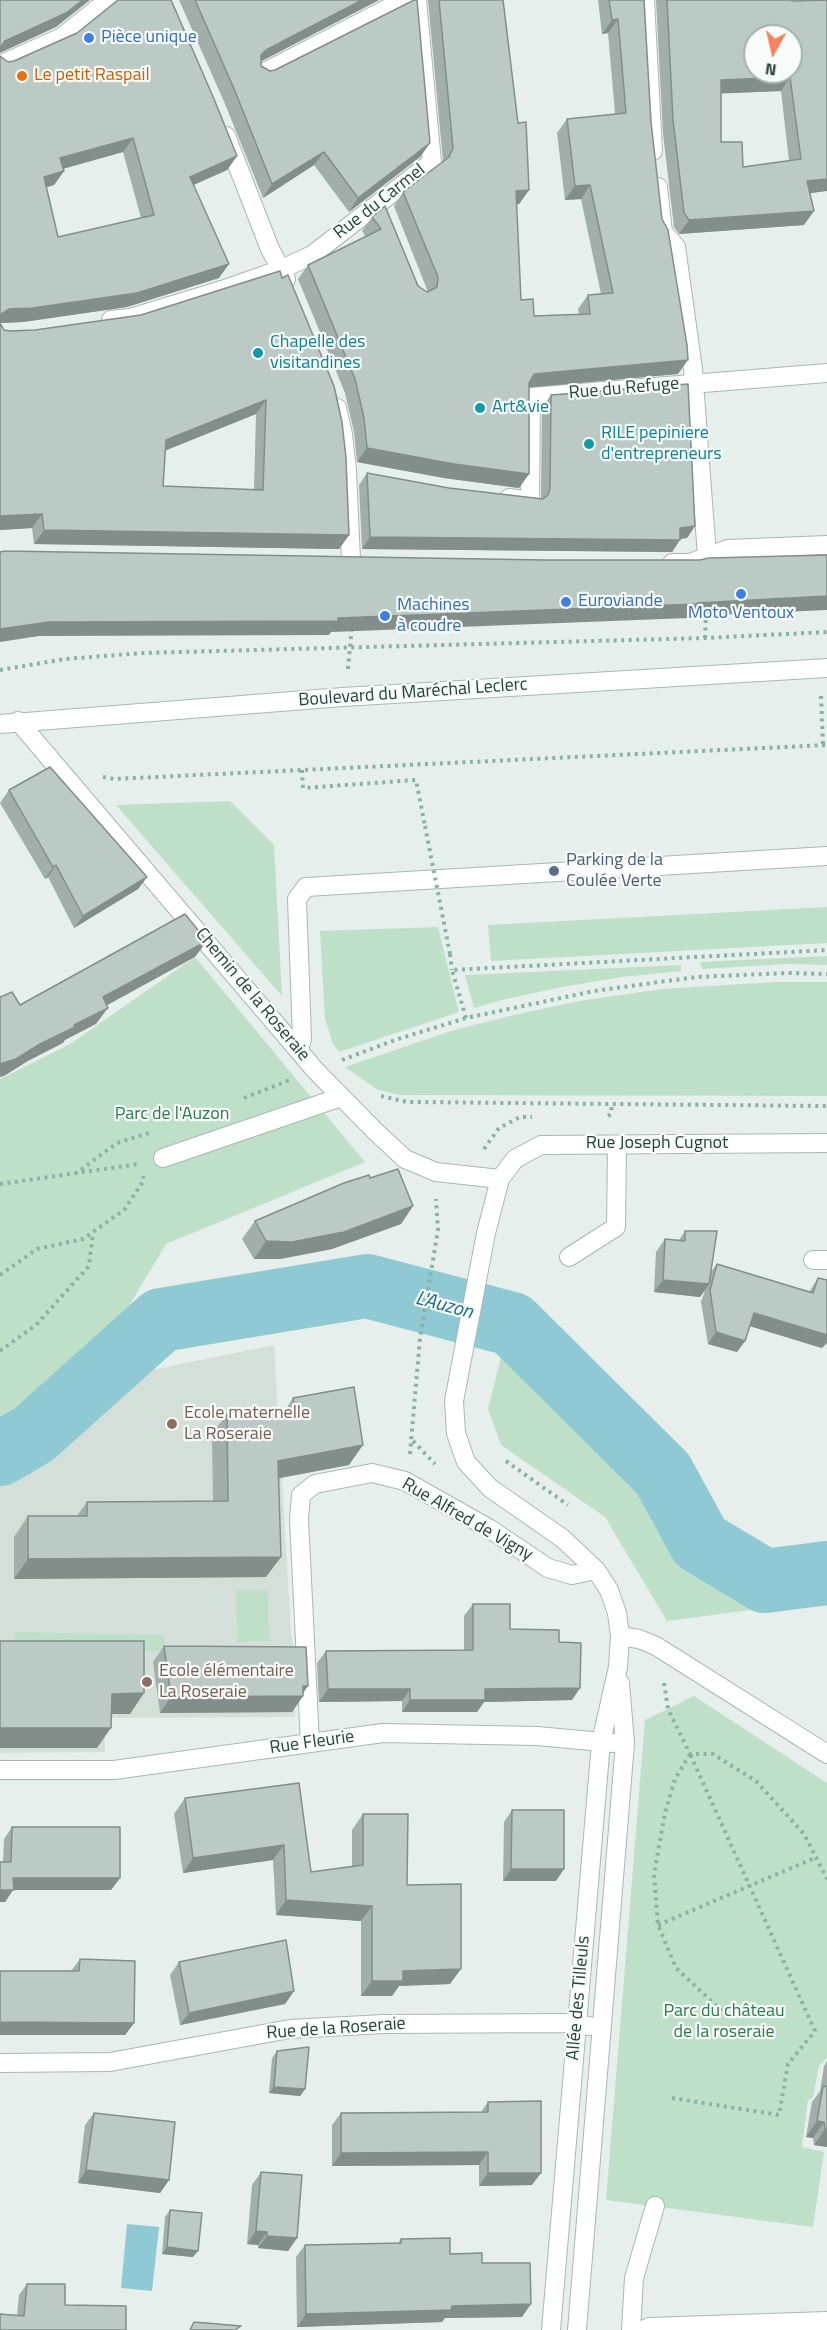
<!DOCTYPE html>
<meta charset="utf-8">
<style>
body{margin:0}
#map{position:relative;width:827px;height:2330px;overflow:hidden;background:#e6efeb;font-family:"Titillium Web",sans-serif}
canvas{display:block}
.north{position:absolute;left:743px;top:24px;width:60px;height:60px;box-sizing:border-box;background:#f7fbf9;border:2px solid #a3b1ad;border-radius:50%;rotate:188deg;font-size:16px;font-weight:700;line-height:24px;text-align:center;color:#24423a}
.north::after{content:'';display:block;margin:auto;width:21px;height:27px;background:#f4845f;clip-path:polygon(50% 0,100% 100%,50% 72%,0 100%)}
</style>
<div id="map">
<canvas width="827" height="2330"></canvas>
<div class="north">N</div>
</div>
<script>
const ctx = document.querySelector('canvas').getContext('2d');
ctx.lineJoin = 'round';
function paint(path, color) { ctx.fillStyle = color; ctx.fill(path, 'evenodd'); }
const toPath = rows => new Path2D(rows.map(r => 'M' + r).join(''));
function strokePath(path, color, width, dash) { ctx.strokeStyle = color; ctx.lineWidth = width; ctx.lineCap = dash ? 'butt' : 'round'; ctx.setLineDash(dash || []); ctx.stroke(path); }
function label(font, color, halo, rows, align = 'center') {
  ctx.font = font + ' "Titillium Web",sans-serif'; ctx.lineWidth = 4.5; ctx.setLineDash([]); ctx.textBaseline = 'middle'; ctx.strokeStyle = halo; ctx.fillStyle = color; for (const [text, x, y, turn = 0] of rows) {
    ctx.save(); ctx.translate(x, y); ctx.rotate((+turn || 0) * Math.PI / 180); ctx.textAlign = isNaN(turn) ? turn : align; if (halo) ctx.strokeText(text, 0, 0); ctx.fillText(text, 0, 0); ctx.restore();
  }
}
paint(toPath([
 [274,1345,291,1633,294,1649,295,1717,104,1718,105,1752,0,1753,0,1469,137,1373]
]), '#d4dfda');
paint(toPath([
 [230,801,274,845,282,996,116,805],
 [827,907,827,943,491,961,488,925],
 [438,927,459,1012,339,1052,333,1044,325,1019,320,931],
 [827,956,827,965,787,964,702,969,700,962],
 [195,957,365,1162,166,1244,117,1326,0,1436,0,1079,70,1044],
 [681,965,681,971,622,977,562,987,502,1000,474,1008,465,975],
 [775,982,827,982,827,1096,399,1095,378,1090,345,1067,451,1031,514,1015,579,1001,662,989],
 [506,1337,650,1479,692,1555,761,1594,827,1585,827,1600,667,1621,605,1517,501,1445,488,1409],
 [236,1590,268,1590,269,1641,237,1642],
 [15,1632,164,1635,165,1651,15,1649],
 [694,1696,827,1783,827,2058,819,2066,813,2098,808,2100,802,2147,824,2152,813,2227,606,2200,645,1720]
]), '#bfe0c8');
paint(toPath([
 [127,2224,159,2227,152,2291,121,2288]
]), '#8ec9d4');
strokePath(toPath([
 [0,1454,34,1434,161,1320,367,1286,512,1324,663,1474,700,1542,765,1581,827,1573]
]), '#8ec9d4', 64);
const service = toPath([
 [261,74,398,3,414,0],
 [299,1050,302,1039,297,899,306,887,827,856],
 [163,1158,341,1097],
 [569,1257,616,1227,617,1145],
 [813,1260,827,1260],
 [631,2330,634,2278,655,2206],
 [643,2330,649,2327,827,2321]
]);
const pedestrian = toPath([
 [0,65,62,37,108,0]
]);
const minor = toPath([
 [645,0,653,151],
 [226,136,270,249,286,279],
 [658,187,663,232,676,247,693,369,707,556],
 [111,320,130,318,228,288,282,269,312,255,432,162,417,0],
 [337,408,343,434,347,471,351,560],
 [509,498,530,501,531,397,827,373],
 [672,563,690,563,728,549,827,545],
 [18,721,315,1070,375,1131,405,1159,436,1172,500,1179],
 [620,1636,639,1639,656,1646,827,1754],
 [310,1743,299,1519,301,1495,315,1484,372,1473,405,1481,490,1529,548,1568,572,1575,596,1570],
 [0,1770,114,1770,383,1733,537,1736,613,1743],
 [0,2063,110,2062,290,2029,383,2024,564,2023,589,2026],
 [551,2330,601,1742,618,1667,620,1636,617,1613,609,1590,596,1570,562,1538,490,1488,466,1462,456,1433,454,1401,486,1233,500,1179,515,1159,541,1145,827,1143],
 [577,2330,625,1743,620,1683]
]);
const secondary = toPath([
 [0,724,343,697,827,668]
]);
strokePath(service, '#a8b8b2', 20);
strokePath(pedestrian, '#a8b8b2', 20);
strokePath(minor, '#a8b8b2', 20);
strokePath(secondary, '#a4bbb3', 20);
strokePath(toPath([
 [705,638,706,611],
 [348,669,352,626],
 [0,670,65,659,143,653,705,638,827,632],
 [821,696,823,745],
 [302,770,303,788,416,780,425,826],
 [103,777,114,779,302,770,827,745],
 [450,954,452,970],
 [466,1018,452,970,827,950],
 [342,1060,395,1040,466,1018,594,991,696,977,789,973,827,974],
 [381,1096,407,1102,827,1106],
 [244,1098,290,1080],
 [608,1116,611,1114,612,1103],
 [484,1149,499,1128,520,1117,532,1117],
 [75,1174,117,1143,149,1133],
 [0,1184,139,1164],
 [0,1275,37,1249,83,1239,124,1210,144,1180,143,1176],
 [0,1351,36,1325,89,1266,93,1233],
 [413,1441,435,1464],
 [410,1454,420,1338,438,1230,436,1199],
 [506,1461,568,1505],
 [664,1683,668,1709,690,1754,713,1754,756,1781,804,1834,827,1879],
 [690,1754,675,1779,665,1813,654,1874,658,1925,676,1968,722,2011],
 [658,1925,817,1857],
 [672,2098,779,2115,788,2064,815,2031,690,1754]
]), '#86b3a5', 4, [3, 4.5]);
strokePath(service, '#fff', 18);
strokePath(pedestrian, '#fff', 18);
strokePath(minor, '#fff', 18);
strokePath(secondary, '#fff', 18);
strokePath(toPath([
 [425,826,450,954]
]), '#86b3a5', 4, [3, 4.5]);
paint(toPath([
 [179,0,379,0,261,61,261,66,270,71,430,143,420,157,349,212,314,165,263,198,225,104],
 [428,0,504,0,503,0,518,123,529,190,519,204,516,204,521,300,534,316,579,314,578,309,588,295,601,294,581,199,565,200,557,133,567,119,615,114,608,33,602,34,598,0,644,0,651,122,678,374,529,387,529,474,519,488,444,478,357,462,354,432,345,393,298,279,308,265,366,237,362,231,372,217,385,206,418,286,427,292,428,292,394,206,403,192,443,161],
 [656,0,792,0,810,194,804,225,679,234,674,227,663,134],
 [781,91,789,161,743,167,721,142,721,93],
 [8,62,237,156,227,170,193,185,219,278,127,307,23,322,0,323],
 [123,152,141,218,58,237,46,187,54,185,64,171,63,169],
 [280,271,349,535,339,549,34,544,32,528,0,530,0,323,4,330,10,331,35,330,141,315],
 [256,414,254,490,163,486,165,450],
 [551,395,695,526,687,538,680,539,672,552,362,549,359,485,367,473,449,488,541,499,542,407],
 [9,790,147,877,138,889,74,928,48,877,45,879,0,803],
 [370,1178,413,1206,401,1224,332,1249,280,1259,254,1259,242,1239,255,1221],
 [685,1231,710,1273,717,1264,809,1292,818,1278,822,1348,750,1326,745,1341,737,1352,708,1344,701,1302,705,1290,700,1297,654,1292,656,1252,665,1239,679,1240],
 [293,1398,349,1465,279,1478,266,1577,14,1579,14,1537,28,1516,77,1516,87,1502,213,1501,212,1434,227,1414,283,1413],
 [473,1604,510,1629,559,1642,580,1688,572,1700,484,1702,477,1712,402,1712,402,1701,319,1702,317,1663,326,1651,464,1650,464,1616],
 [164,1646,303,1693,303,1696,292,1712,160,1713,153,1662],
 [299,1783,311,1872,352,1867,352,1830,363,1814,407,1885,450,1984,399,1986,392,1996,361,1996,361,1921,276,1915,273,1860,183,1873,174,1814,185,1798],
 [512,1810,556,1881,503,1881,504,1822],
 [12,1827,120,1878,111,1890,13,1890,5,1902,3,1862,4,1839],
 [80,1959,134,2023,125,2035,0,2035,0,1971,71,1971],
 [179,1962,294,1991,285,2004,180,2025,170,1975],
 [277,2051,305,2089,300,2096,269,2093,272,2058],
 [827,2061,827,2147,814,2145,813,2138,806,2137,812,2102,820,2091,824,2066],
 [488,2102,532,2185,479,2186,479,2165,332,2166,332,2125,341,2113,481,2112],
 [94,2113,169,2180,160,2193,78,2183,85,2125],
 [261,2172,297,2238,288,2251,258,2248,258,2245,247,2244,252,2185],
 [170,2210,193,2257,162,2254,165,2217],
 [401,2239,482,2263,522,2317,445,2318,442,2322,297,2327,296,2257,305,2245,398,2243],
 [27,2284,65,2305,126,2330,17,2315,19,2295]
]), '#a1aea9');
paint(toPath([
 [83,0,90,0,56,27,0,53,0,48,5,41],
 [362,0,379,0,256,64,261,55,266,50],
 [618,19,608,33,602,34,612,20],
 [790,77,781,91,711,94,721,80],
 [133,138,123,152,51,172,60,158],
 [430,143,420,157,349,212,358,198],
 [324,152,314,165,263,198,272,184],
 [237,156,227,170,180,191,190,177],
 [64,171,54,185,34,191,44,177],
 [827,179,827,191,797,195,807,181],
 [590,185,581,199,565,200,575,186],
 [529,190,519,204,506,205,516,191],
 [814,211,804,225,679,234,689,220],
 [229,264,219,278,127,307,23,322,0,323,0,315,9,309],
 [688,360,678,374,524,388,534,374],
 [266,400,256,414,157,454,166,440],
 [367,448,529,474,519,488,444,478,357,462],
 [42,514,32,528,0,530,0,516],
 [695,526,687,538,673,540,680,540,672,552,362,549,370,537,680,528],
 [44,530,349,535,339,549,34,544],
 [827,596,827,610,689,616,688,618,331,632,329,635,39,636,0,642,0,629,49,622,338,618],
 [56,865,48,877,45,879,53,867],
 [147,877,138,889,74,928,83,916],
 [207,941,195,957,91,1014,103,997],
 [108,1008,96,1024,65,1040,63,1043,28,1061,4,1076,0,1077,0,1064,40,1044,74,1025],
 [413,1206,401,1224,332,1249,280,1259,254,1259,266,1241],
 [663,1280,709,1284,700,1297,654,1292],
 [754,1313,827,1335,827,1343,822,1348,746,1325],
 [716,1332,745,1341,737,1352,708,1344],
 [363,1445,349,1465,264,1481,278,1461],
 [281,1557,266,1577,14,1579,28,1559],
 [303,1686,308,1686,301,1696,303,1696,292,1712,160,1713,171,1697],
 [580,1688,572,1700,484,1702,477,1712,402,1712,410,1700,485,1689],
 [328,1689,410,1689,402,1701,319,1702],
 [144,1693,130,1714,98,1714,112,1694],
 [0,1728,111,1728,97,1748,0,1748],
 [284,1845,273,1860,183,1873,193,1858],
 [511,1869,564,1869,556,1881,503,1881],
 [13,1878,120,1878,111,1890,13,1890,5,1902,0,1902,0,1890],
 [286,1900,372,1906,361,1921,276,1915],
 [461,1969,450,1984,399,1986,392,1996,361,1996,372,1981,403,1971],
 [294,1991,285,2004,180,2025,189,2013],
 [0,2022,134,2023,125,2035,0,2035],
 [274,2087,305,2089,300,2096,269,2093],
 [817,2121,824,2122,813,2138,806,2137],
 [825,2129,827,2129,827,2147,814,2145],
 [488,2152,479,2165,332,2166,341,2153],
 [86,2170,169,2180,160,2193,78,2183],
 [488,2173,541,2173,532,2185,479,2186],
 [256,2231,267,2232,258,2245,247,2244],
 [267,2236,297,2238,288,2251,258,2248],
 [167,2247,198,2251,193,2257,162,2254],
 [531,2304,522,2317,445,2318,442,2322,297,2327,306,2314,452,2306]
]), '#838d89');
const building = toPath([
 [0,0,83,0,66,13,5,41,0,48,0,0],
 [118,0,171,0,214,99,237,156,190,177,229,264,137,293,33,308,9,309,0,315,0,56,8,62,14,61,77,33,118,0],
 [133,138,154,215,58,237,44,177,64,171,60,158,133,138],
 [195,0,362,0,266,50,261,55,261,66,270,71,275,70,414,0,417,0,430,143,358,198,324,152,272,184,235,91,195,0],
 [439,0,503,0,518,123,526,122,529,190,516,191,521,300,533,299,534,316,590,314,588,295,613,293,590,185,575,186,567,119,626,113,618,19,612,20,609,0,644,0,651,122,662,219,668,230,687,345,688,360,534,374,529,383,529,474,454,464,367,448,364,418,355,379,308,265,381,229,372,217,385,206,418,286,427,292,437,287,438,277,403,192,449,157,453,148,439,0],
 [667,0,792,0,792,1,827,0,827,179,807,181,814,211,689,220,684,213,673,120,667,0],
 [755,36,791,36,791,72,755,72,755,36],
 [790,77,801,159,743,167,742,142,721,142,721,80,790,77],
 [280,271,282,278,288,275,334,386,342,422,346,458,349,535,44,530,42,514,0,516,0,323,4,330,10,331,35,330,141,315,280,271],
 [266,400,263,490,163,486,166,440,266,400],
 [688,384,695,526,680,528,680,540,370,537,367,473,449,488,543,499,548,495,550,489,551,395,688,384],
 [5,551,544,560,700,560,709,558,827,555,827,596,697,603,698,604,338,618,338,621,49,622,0,629,0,552,5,551],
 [50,767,147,877,83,916,56,865,53,867,9,790,50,767],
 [185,914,207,941,103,997,108,1008,74,1025,75,1027,40,1044,16,1059,0,1064,0,997,12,992,20,1005,185,914],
 [398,1169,413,1206,344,1232,292,1242,266,1241,255,1221,344,1183,369,1175,370,1178,398,1169],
 [685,1231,717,1231,709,1284,663,1280,665,1239,685,1241,685,1231],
 [717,1264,813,1293,818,1278,827,1280,827,1335,754,1313,745,1341,716,1332,710,1290,717,1264],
 [354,1387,363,1445,278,1461,281,1557,28,1559,28,1516,87,1516,87,1502,228,1501,227,1414,296,1413,293,1398,354,1387],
 [473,1604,510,1604,510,1629,559,1630,559,1642,581,1643,580,1688,485,1689,485,1700,410,1700,410,1689,328,1689,326,1651,473,1650,473,1604],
 [0,1641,144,1641,144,1693,112,1694,111,1728,0,1728,0,1641],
 [164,1646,306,1647,308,1686,303,1686,303,1696,171,1697,164,1646],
 [299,1783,311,1872,363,1865,363,1814,408,1814,407,1885,461,1884,461,1969,403,1971,403,1981,372,1981,372,1906,286,1900,284,1845,193,1858,185,1798,299,1783],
 [512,1810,564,1810,564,1869,511,1869,512,1810],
 [12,1827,120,1827,120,1878,13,1878,14,1890,0,1890,0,1862,11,1862,12,1827],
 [286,1940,294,1991,189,2013,179,1962,286,1940],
 [80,1959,135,1961,134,2023,0,2022,0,1971,79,1971,80,1959],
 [309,2047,305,2089,274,2087,277,2051,309,2047],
 [823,2086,827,2087,827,2129,825,2129,824,2122,817,2121,823,2086],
 [541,2101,541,2173,488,2173,488,2152,341,2153,341,2113,488,2112,488,2102,541,2101],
 [94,2113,175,2122,169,2180,86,2170,94,2113],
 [261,2172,302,2175,297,2238,267,2236,267,2232,256,2231,261,2172],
 [170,2210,202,2213,198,2251,167,2247,170,2210],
 [450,2238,450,2254,482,2253,482,2263,530,2263,531,2304,452,2306,451,2310,306,2314,305,2245,401,2243,401,2239,450,2238],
 [27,2284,65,2284,65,2305,126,2306,126,2330,0,2330,0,2314,24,2316,27,2284],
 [194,2322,241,2326,235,2330,190,2330,194,2322]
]);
paint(building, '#bbcac4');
strokePath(building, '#838d89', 1.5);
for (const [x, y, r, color] of [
 [89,38,6,"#3f7fe0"],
 [22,76,6,"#e8710a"],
 [258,353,6,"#0f9aa8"],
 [480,408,6,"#0f9aa8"],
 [589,444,6,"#0f9aa8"],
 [741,594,6,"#3f7fe0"],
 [566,602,6,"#3f7fe0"],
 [385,616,6,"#3f7fe0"],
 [554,871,6,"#5c6f8a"],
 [172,1424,6,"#8d6e63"],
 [147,1682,6,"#8d6e63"]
]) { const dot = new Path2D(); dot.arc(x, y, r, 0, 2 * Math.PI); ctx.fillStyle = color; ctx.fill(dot); strokePath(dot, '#f7fbf9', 2); }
label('18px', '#366cbe', '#f7fbf9', [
 ["Pièce unique",101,38],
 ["Euroviande",578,602],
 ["Machines",397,606],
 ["à coudre",397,627],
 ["Moto Ventoux",741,614,"center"]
], 'left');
label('18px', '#c56008', '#f7fbf9', [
 ["Le petit Raspail",34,76]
], 'left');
label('18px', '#24423a', '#f7fbf9', [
 ["Rue du Carmel",380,202,-38],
 ["Rue du Refuge",624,389,-5],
 ["Boulevard du Maréchal Leclerc",413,693,-4],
 ["Chemin de la Roseraie",252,995,50],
 ["Rue Joseph Cugnot",657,1144],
 ["Rue Alfred de Vigny",467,1520,30],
 ["Rue Fleurie",312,1743,-8],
 ["Allée des Tilleuls",579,1998,-85],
 ["Rue de la Roseraie",336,2029,-4]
]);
label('18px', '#0d838f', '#f7fbf9', [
 ["Chapelle des",270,343],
 ["visitandines",270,364],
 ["Art&vie",492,408],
 ["RILE pepiniere",601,434],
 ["d'entrepreneurs",601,455]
], 'left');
label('18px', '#4e5e75', '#f7fbf9', [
 ["Parking de la",566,861],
 ["Coulée Verte",566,882]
], 'left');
label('18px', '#2d7a4b', '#f7fbf9', [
 ["Parc de l'Auzon",172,1115],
 ["Parc du château",724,2012],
 ["de la roseraie",724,2033]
]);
label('18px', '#785e54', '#f7fbf9', [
 ["Ecole maternelle",184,1414],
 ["La Roseraie",184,1435],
 ["Ecole élémentaire",159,1672],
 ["La Roseraie",159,1693]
], 'left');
label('italic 20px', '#1c6f80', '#f7fbf9', [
 ["L'Auzon",444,1306,15]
]);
</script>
